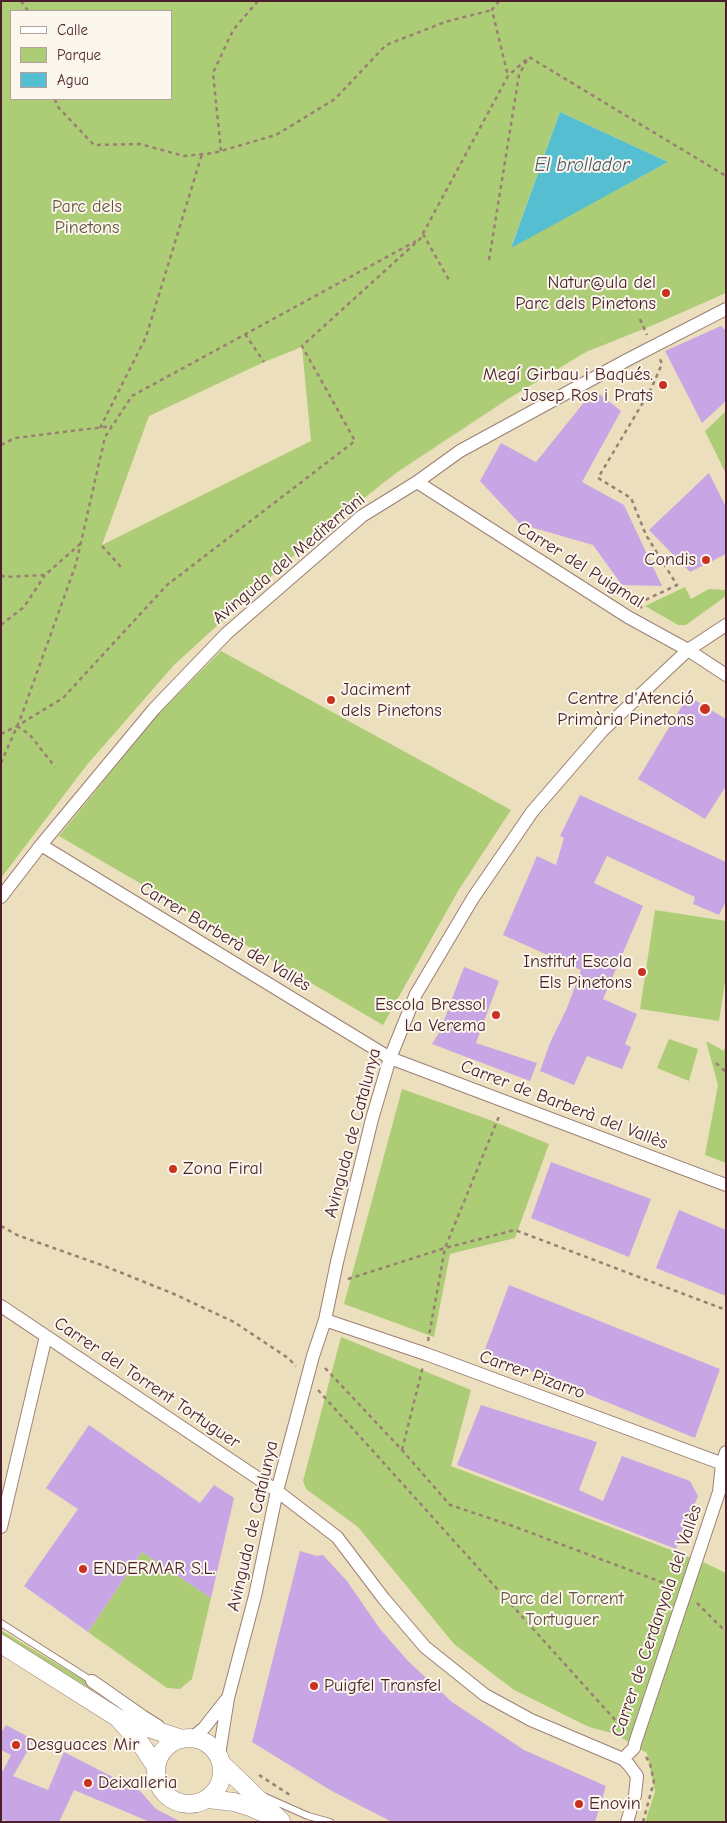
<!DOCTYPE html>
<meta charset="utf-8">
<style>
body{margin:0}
#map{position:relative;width:727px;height:1823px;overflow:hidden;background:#ecdfbd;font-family:"Comic Neue",sans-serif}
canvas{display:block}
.frame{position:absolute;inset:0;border:2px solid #4a1f2b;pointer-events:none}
.legend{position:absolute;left:10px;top:10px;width:162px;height:90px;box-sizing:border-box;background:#fbf7ec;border:1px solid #b4a19f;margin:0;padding:6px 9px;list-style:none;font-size:15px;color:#4a1f2b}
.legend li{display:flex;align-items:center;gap:10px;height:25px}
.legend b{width:25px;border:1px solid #b4a19f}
</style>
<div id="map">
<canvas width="727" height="1823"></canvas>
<div class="frame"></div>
<ul class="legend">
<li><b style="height:6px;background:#fff"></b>Calle</li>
<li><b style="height:14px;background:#accd75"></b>Parque</li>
<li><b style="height:14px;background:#55bfd1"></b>Agua</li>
</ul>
</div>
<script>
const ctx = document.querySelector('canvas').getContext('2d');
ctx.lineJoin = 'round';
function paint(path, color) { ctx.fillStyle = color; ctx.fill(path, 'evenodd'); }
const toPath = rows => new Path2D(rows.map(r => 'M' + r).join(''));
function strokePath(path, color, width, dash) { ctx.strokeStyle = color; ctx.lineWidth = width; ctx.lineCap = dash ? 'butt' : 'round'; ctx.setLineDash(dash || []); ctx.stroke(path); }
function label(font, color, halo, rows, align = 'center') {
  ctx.font = font + ' "Comic Neue",sans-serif'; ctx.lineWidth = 4; ctx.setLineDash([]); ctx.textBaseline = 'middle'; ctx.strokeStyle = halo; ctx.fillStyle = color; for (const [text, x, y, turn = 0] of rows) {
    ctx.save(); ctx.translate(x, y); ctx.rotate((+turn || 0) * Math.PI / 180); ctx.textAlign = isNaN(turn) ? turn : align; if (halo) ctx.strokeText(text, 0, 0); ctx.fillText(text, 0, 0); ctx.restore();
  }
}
paint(toPath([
 [1,1,726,1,726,293,651,326,586,352,508,399,396,473,312,539,174,665,86,766,1,878],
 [11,11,171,11,171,99,11,99],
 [560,112,668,162,511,247],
 [302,347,311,441,102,545,149,416,264,362],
 [726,411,726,474,705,431],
 [685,587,691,599,709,589,726,590,726,596,686,625,678,625,645,606],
 [221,651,511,810,458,891,383,1025,59,836,157,715],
 [655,910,726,921,726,976,719,1021,640,1009],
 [669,1039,698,1049,689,1081,657,1068],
 [726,1040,726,1163,705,1155,718,1085,706,1041,724,1051],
 [402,1089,490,1120,549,1144,515,1238,450,1254,434,1337,344,1304],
 [341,1337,471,1390,451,1466,705,1563,726,1573,726,1822,645,1822,655,1792,647,1753,615,1734,589,1727,514,1690,454,1644,358,1527,306,1489,303,1481],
 [142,1552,211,1598,192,1679,180,1689,167,1688,88,1632],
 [1,1630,93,1686,92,1690,1,1633]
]), '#accd75');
paint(toPath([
 [560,112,668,162,511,248]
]), '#55bfd1');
paint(toPath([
 [721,326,726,331,726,401,702,423,665,351],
 [594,390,621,411,582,482,624,505,662,586,622,585,593,545,520,524,480,481,501,443,536,462],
 [709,473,726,507,726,554,690,572,649,530],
 [688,696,726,719,726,786,705,819,638,779],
 [580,795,726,862,726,901,719,915,693,904,695,897,607,856,594,883,643,906,603,999,637,1014,625,1044,631,1047,622,1069,587,1056,574,1085,540,1071,550,1043,567,1008,581,970,503,935,537,856,556,865,564,838,560,836],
 [464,967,499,981,476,1043,537,1063,530,1081,432,1044,440,1031],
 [551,1162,651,1199,629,1257,531,1218],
 [679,1210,726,1230,726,1296,656,1268],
 [509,1285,720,1369,695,1438,484,1352],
 [481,1405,597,1442,579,1490,603,1501,622,1456,690,1481,698,1496,676,1549,457,1465],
 [89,1425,200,1503,214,1485,234,1498,211,1598,142,1552,88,1632,24,1586,78,1509,46,1488],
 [300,1551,317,1556,323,1555,347,1581,380,1629,408,1661,452,1702,524,1750,606,1786,595,1822,392,1822,330,1790,252,1742],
 [6,1725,34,1740,13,1776,48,1790,64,1752,140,1791,156,1809,181,1822,150,1822,74,1790,59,1822,14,1822,1,1820,1,1770,3,1771,11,1755,1,1750,1,1733]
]), '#c8a5e4');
const lane = toPath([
 [1,1623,92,1681],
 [263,1796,308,1816,330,1822]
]);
const street = toPath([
 [417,482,628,617,688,650,726,675],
 [41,845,390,1058,726,1185],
 [1,897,41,845,154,709,227,633,362,516,417,482,460,451,627,360,726,309],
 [1,1306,277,1491,337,1537,384,1599,425,1647,485,1695,531,1720,623,1759,629,1765,637,1776,635,1795,627,1822],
 [325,1320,426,1354,726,1465],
 [1,1527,46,1336],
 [92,1681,142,1716,158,1726],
 [192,1738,204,1728,226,1700],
 [219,1755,228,1698,255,1596,277,1491,313,1356,325,1320,337,1262,372,1119,390,1058,416,994,473,898,532,812,602,731,688,650,726,625],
 [623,1759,634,1748,635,1743,719,1492,722,1464,726,1452]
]);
const secondary = toPath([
 [1,1644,118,1718,141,1744,156,1767],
 [118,1718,182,1739],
 '156 1771a33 33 0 1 1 66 0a33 33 0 1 1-66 0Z',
 [221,1763,281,1821],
 [208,1799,234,1802,250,1807,271,1816]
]);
strokePath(lane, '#9b7f74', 8);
strokePath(street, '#9b7f74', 14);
strokePath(secondary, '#9b7f74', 19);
strokePath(toPath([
 [21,1,28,11],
 [499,1,492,10,508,76],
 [55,99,57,106,94,145,140,144,184,156,214,153,276,135,335,99,386,45,445,22,492,10],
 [221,151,213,73,233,30,258,1],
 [423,234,449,280],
 [489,260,519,75,527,60],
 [640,319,647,335],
 [245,334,264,362],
 [100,428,146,337,202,154],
 [1,445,15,438,112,426],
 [102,546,121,567],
 [1,575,5,577,45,575,80,544],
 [642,608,637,604,677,585,646,535,631,498,598,478,651,389,662,364,660,359],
 [1,625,24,607,45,575],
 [17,726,30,735,55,767],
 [1,734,17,726,63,698,167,585,355,441,302,346,420,239,508,76,529,57,726,176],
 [1,763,21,717,76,564,105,437,132,396,416,241],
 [716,1063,726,1072],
 [1,1226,17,1235,107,1267,174,1294,234,1322,288,1358,296,1366],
 [348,1279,445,1248,515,1230,726,1310],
 [428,1341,445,1248,500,1114],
 [325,1368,402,1450,450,1505,510,1525,672,1586],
 [318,1390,626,1732],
 [402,1450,423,1366],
 [697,1603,726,1632],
 [259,1775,290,1795],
 [643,1822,654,1781,650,1764,645,1755]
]), '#9b7f74', 2.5, [4, 4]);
strokePath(lane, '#fff', 6);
strokePath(street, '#fff', 12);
strokePath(secondary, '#fff', 18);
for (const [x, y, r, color] of [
 [666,293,5,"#c8321e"],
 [663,385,5,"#c8321e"],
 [706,560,5,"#c8321e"],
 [331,700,5,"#c8321e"],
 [705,709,6,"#c8321e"],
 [642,972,5,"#c8321e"],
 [496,1015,5,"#c8321e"],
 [173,1169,5,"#c8321e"],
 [83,1569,5,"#c8321e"],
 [314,1686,5,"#c8321e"],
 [16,1745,5,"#c8321e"],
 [88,1783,5,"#c8321e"],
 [579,1804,5,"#c8321e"]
]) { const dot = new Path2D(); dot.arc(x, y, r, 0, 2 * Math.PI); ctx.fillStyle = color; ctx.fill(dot); strokePath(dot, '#fbf7ec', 2); }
label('18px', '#675341', '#fbf7ec', [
 ["Parc dels",87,207],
 ["Pinetons",87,228],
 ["Parc del Torrent",562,1599],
 ["Tortuguer",562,1620]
]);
label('18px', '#4a1f2b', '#fbf7ec', [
 ["Natur@ula del",656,283,"right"],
 ["Parc dels Pinetons",656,304,"right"],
 ["Megí Girbau i Baqués.",653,375,"right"],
 ["Josep Ros i Prats",653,396,"right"],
 ["Condis",696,560,"right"],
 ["Jaciment",341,690],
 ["dels Pinetons",341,711],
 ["Centre d'Atenció",694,699,"right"],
 ["Primària Pinetons",694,720,"right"],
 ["Institut Escola",632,962,"right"],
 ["Els Pinetons",632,983,"right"],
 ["Escola Bressol",486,1005,"right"],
 ["La Verema",486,1026,"right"],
 ["Zona Firal",183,1169],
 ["ENDERMAR S.L.",93,1569],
 ["Puigfel Transfel",324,1686],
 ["Desguaces Mir",26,1745],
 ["Deixalleria",98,1783],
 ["Enovin",589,1804]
], 'left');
label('18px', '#4a1f2b', '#fbf7ec', [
 ["Avinguda del Mediterràni",289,559,-40],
 ["Carrer del Puigmal",580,565,32],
 ["Carrer Barberà del Vallès",225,937,31],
 ["Carrer de Barberà del Vallès",564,1105,21],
 ["Avinguda de Catalunya",353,1133,-75],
 ["Carrer Pizarro",532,1375,20],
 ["Carrer del Torrent Tortuguer",147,1383,34],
 ["Avinguda de Catalunya",253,1526,-77],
 ["Carrer de Cerdanyola del Vallès",657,1621,-71]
]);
label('italic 19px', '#4e5765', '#fbf7ec', [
 ["El brollador",582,166]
]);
</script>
